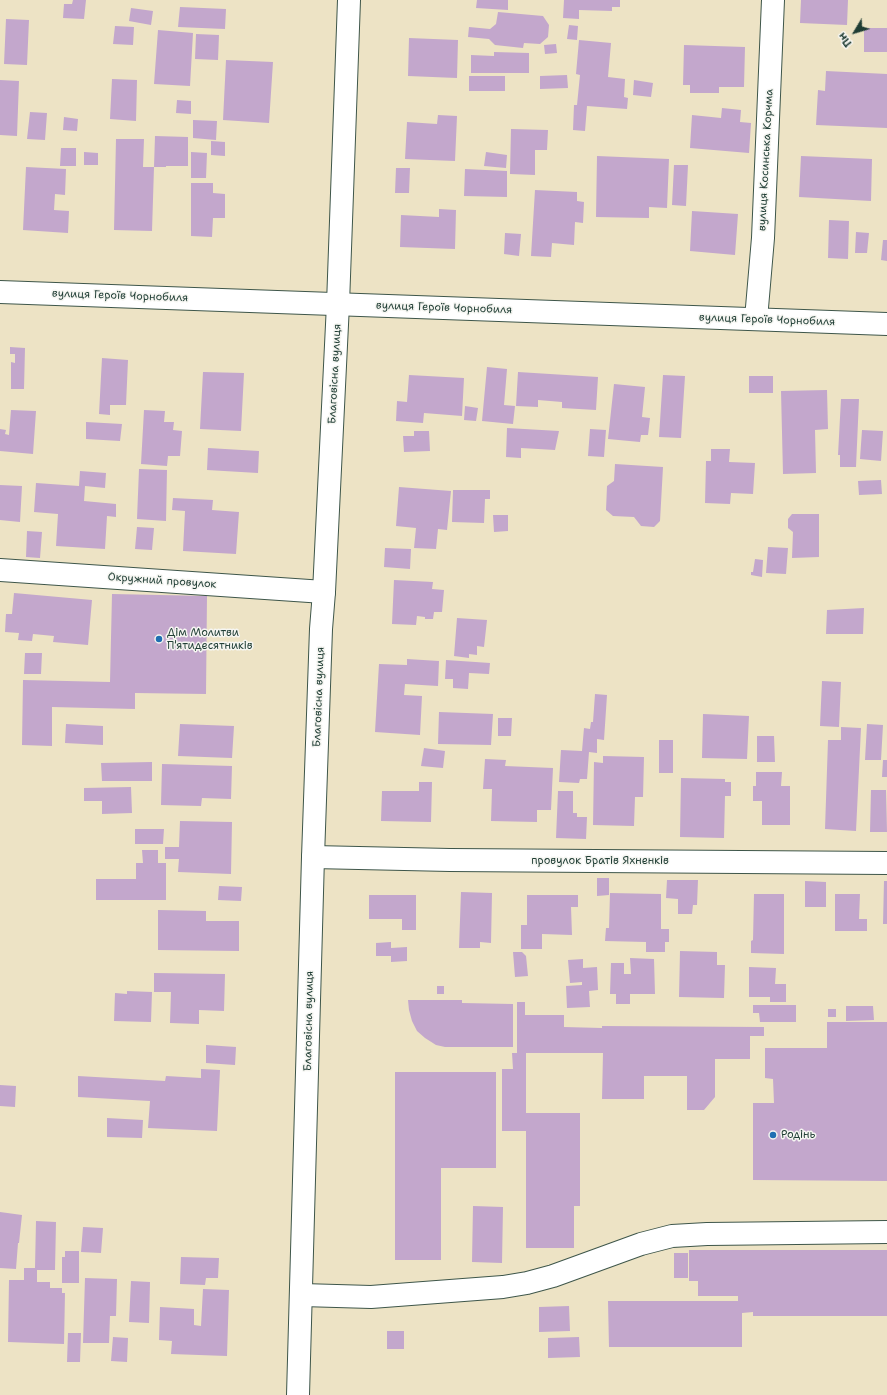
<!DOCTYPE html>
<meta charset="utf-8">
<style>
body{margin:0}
#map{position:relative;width:887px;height:1395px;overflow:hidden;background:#ede3c5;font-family:"Shantell Sans",sans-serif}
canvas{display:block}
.north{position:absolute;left:835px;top:12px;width:40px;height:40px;-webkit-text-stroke:3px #f6f6f2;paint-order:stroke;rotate:232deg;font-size:11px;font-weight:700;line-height:16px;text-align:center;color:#1f3d34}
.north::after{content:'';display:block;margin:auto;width:14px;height:18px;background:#1f3d34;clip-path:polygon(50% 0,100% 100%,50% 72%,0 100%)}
</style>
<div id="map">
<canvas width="887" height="1395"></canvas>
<div class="north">Пн</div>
</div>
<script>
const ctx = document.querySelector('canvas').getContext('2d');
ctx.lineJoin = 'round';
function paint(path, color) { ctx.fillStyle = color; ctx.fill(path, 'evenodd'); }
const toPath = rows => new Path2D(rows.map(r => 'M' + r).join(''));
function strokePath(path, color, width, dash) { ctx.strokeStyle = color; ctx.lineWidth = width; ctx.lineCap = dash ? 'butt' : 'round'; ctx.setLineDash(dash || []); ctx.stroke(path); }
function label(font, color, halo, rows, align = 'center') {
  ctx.font = font + ' "Shantell Sans",sans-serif'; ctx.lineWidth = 3; ctx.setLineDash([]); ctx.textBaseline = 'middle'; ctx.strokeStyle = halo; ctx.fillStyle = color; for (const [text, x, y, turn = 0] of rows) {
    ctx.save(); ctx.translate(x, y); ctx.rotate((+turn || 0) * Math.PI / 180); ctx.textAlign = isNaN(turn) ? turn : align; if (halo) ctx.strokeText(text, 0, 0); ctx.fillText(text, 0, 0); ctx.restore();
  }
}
paint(toPath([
 [73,0,86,0,84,19,63,18,64,4,72,4],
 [477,0,508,0,508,10,476,8],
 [564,0,620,0,620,7,612,7,612,11,579,10,579,19,563,18],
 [801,0,848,0,847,25,800,23],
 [180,7,226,9,225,29,178,27],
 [131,8,153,11,151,25,129,21],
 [498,12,543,16,549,25,548,37,540,44,524,43,523,48,495,45,489,39,468,37,469,27,490,29,496,24],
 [6,19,29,20,27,65,4,64],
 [569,25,578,26,577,40,567,39],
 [115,26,134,27,133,45,113,44],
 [864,28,887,28,887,52,864,52],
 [158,30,193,33,190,86,154,84],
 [196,34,219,35,218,60,195,59],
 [409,38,458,40,457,78,408,76],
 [579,40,611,43,608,77,625,79,624,97,628,98,627,109,587,106,585,131,573,130,574,105,577,105,580,75,576,74],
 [556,44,557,53,545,54,544,45],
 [684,45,745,47,744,87,719,87,719,93,690,93,690,85,683,85],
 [494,52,529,53,529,73,471,73,471,55,494,56],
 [226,60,273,62,269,123,223,120],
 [826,71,887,74,887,128,816,125,818,90,825,91],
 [567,75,568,88,540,89,540,76],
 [469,76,505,76,505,91,469,91],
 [112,79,137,80,136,121,110,119],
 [0,80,19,81,17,136,0,135],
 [634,80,653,83,651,97,633,95],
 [177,100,191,101,191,114,176,113],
 [722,108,741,110,740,122,751,123,749,153,690,148,692,115,721,118],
 [30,112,47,113,45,140,27,139],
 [438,115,457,116,455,161,405,159,407,122,437,124],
 [64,117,78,119,77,131,63,130],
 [193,120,217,121,216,140,193,138],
 [511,129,548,130,547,150,535,150,535,175,510,174],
 [155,136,188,137,188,166,166,166,166,167,154,167],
 [116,139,144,139,143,167,154,167,152,231,114,230],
 [211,141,225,142,225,156,211,155],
 [61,148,76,148,76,166,60,166],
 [84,152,98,153,98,165,84,165],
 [191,152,207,153,206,178,191,178],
 [486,152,507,155,506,168,484,166],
 [597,156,669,159,667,208,649,207,649,218,596,217],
 [801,156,872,159,871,201,799,197],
 [674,165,688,165,686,206,672,205],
 [26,167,66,169,65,195,55,194,54,210,69,211,68,233,23,230],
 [396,168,410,168,409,193,395,193],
 [465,169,507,171,507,197,464,196],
 [191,183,213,183,213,193,225,194,225,218,213,218,212,237,191,236],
 [535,190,577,192,577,201,584,202,583,223,575,222,574,245,552,243,551,257,531,256],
 [439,209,456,210,455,249,400,247,401,215,439,217],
 [692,211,738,214,735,255,690,251],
 [829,220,849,221,848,259,828,258],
 [856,232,869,233,867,253,855,253],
 [505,233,521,234,519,256,504,254],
 [883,240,887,240,887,261,881,260],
 [10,347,25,348,24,389,11,389,11,362,15,363,15,354,10,354],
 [102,358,128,360,126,405,110,405,110,415,99,414],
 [487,367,507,369,504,405,515,406,513,424,482,421],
 [203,372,244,373,241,431,200,429],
 [518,372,598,377,596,410,562,408,562,402,538,400,538,407,516,406],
 [409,375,464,378,462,416,424,413,423,423,396,421,397,401,407,402],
 [663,375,685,376,681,438,659,437],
 [749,376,773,376,773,393,749,393],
 [614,384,645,387,642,417,650,418,648,435,641,435,640,442,608,439],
 [827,390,828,429,815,430,816,473,783,474,781,391],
 [841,399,859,399,856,467,840,467,840,455,838,455],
 [465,406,478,408,476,421,464,420],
 [11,410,36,411,33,454,0,451,0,429,6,430,5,434,9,435],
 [144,410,165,411,164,422,174,422,173,430,182,431,180,456,168,456,167,466,141,464],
 [86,422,122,424,120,441,86,439],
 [507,428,559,431,555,450,521,448,521,458,506,457],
 [590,429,606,430,604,457,588,456],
 [862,430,883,431,881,461,860,459],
 [414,431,429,431,430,451,404,452,403,436,414,436],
 [208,448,259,451,258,473,207,470],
 [711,449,730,449,729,462,755,463,753,494,731,493,730,504,705,503,706,461,711,461],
 [615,464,663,467,660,521,654,527,641,526,634,517,613,516,606,510,607,486,614,481],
 [139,469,167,470,166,521,137,519],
 [80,471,106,473,105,488,85,486,84,501,116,504,116,517,107,516,105,549,56,546,58,514,34,512,36,483,79,486],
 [881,480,882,494,859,495,858,481],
 [0,485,22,486,20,522,0,520],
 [399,487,451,491,447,530,438,529,436,549,414,548,416,528,396,526],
 [453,490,490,490,490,499,485,499,484,523,452,522],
 [173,498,213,500,212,510,239,512,236,554,183,551,185,511,172,510],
 [792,514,819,514,819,557,792,558,793,532,788,528,788,519],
 [493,515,508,515,508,531,494,532],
 [137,527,154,528,152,550,135,549],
 [27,531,42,532,40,558,26,557],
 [768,547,788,548,786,574,766,573],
 [385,548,411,549,410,569,384,567],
 [755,559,763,560,762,577,751,575,751,572,753,572],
 [394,580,433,582,432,589,444,590,442,612,434,612,433,619,425,619,425,617,417,616,416,625,392,624],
 [14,593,92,600,88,645,53,642,54,636,33,634,32,641,18,640,19,633,5,632,6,614,12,614],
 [112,594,207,596,206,694,135,693,135,709,52,707,52,746,22,745,23,680,110,682],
 [864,608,863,634,826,634,827,610],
 [457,618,487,620,484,647,477,646,477,655,469,654,469,658,454,656],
 [25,653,42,653,41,674,24,674],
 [407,659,439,661,438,686,405,684,404,695,422,696,420,735,375,732,379,664,407,665],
 [446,660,490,663,489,674,469,673,468,689,453,688,453,679,445,679],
 [822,681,841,682,839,727,820,726],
 [595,694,607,695,604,740,597,739,597,753,589,752,587,779,580,779,579,783,559,782,561,750,582,751,584,728,590,729,591,722,593,722],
 [439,712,493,714,491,745,438,744],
 [703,714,749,716,747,759,702,758],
 [498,718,512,718,511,736,498,736],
 [66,724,103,726,103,745,65,743],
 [180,724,234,726,232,758,178,756],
 [867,724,883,725,881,760,865,760],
 [841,727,861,728,856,831,825,829,828,740,841,740],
 [757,736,774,736,775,762,757,762],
 [659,740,673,740,673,773,659,773],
 [424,748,445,751,443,768,421,766],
 [603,756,644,757,643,797,635,797,634,826,593,825,594,762,603,763],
 [485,759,506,760,505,766,553,768,551,810,537,810,537,822,491,821,492,789,483,789],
 [883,760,887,760,887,777,882,777],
 [152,762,152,781,102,781,101,763],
 [162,764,232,766,231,799,202,798,201,806,161,805],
 [756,772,782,772,781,786,790,786,790,825,762,825,762,801,753,801,753,786,756,786],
 [681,778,725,779,725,782,731,782,731,796,725,796,724,838,680,837],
 [419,782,432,782,431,822,381,821,382,791,419,791],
 [131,787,132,813,102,814,102,801,84,801,84,788],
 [871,790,886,790,887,832,870,832],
 [558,791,573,791,573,813,577,813,577,817,587,817,586,839,556,838],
 [180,821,232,822,231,874,178,872,179,859,165,859,165,847,179,847],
 [135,829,164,829,163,844,135,844],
 [142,850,158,850,158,863,166,863,166,900,96,900,96,879,136,879,136,863,143,863],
 [597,878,609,878,609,895,597,896],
 [667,880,698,880,697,905,693,905,692,914,678,914,678,899,666,898],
 [805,881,826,882,826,907,805,907],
 [884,881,887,881,887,924,883,924],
 [219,886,242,887,241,901,218,900],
 [461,892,492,893,491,943,480,942,480,948,459,948],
 [610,893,661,894,661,929,669,929,669,942,665,942,665,952,646,952,646,942,605,941,606,928,609,928],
 [754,894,784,894,784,954,751,953,751,941,753,940],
 [835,894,860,894,859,919,867,919,867,931,835,931],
 [369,895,416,895,416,930,402,930,402,919,369,919],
 [527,895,578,895,578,907,571,907,572,935,542,934,542,949,521,949,521,925,527,925],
 [158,910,206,911,206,921,239,921,239,951,158,950],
 [391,942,391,948,407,947,407,961,391,962,391,956,376,956,376,943],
 [680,951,717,952,717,965,725,965,724,998,679,997],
 [513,952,522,952,526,956,528,976,515,977],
 [630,958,654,959,655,994,630,994,630,1004,616,1004,616,994,610,994,611,963,624,963,624,974,631,974],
 [583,959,583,968,597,967,598,990,589,991,590,1007,567,1008,566,986,582,985,582,982,570,983,568,960],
 [749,967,776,968,775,984,786,984,786,1002,770,1002,770,997,749,997],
 [154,973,225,974,224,1011,199,1010,199,1024,170,1023,171,992,154,992],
 [437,986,444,986,444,994,437,994],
 [127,991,152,992,151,1022,114,1021,115,993,127,994],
 [408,1000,462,1000,462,1003,513,1004,513,1047,445,1047,436,1045,425,1038,417,1031,412,1021,409,1010],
 [517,1002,525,1002,525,1015,564,1015,564,1027,602,1028,602,1026,764,1027,764,1036,750,1036,750,1059,715,1059,715,1097,704,1110,687,1110,687,1076,644,1076,644,1099,602,1099,603,1053,526,1053,526,1113,580,1113,580,1206,574,1206,574,1248,526,1248,526,1131,502,1131,502,1069,513,1069,512,1053,517,1053],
 [753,1005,796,1005,796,1022,760,1022,759,1013,753,1013],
 [846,1006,873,1006,874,1020,846,1021],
 [828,1009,836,1009,836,1017,828,1017],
 [827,1022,887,1022,887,1181,753,1180,753,1103,774,1103,773,1079,765,1078,765,1048,827,1048],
 [206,1045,236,1047,235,1065,206,1063],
 [201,1069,220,1070,217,1131,148,1128,150,1101,78,1097,78,1076,165,1081,166,1076,201,1078],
 [395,1072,496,1072,496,1168,441,1168,441,1260,395,1260],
 [0,1085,16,1086,15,1107,0,1106],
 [107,1118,143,1120,142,1138,107,1137],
 [473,1206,503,1207,502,1263,472,1262],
 [0,1212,22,1215,19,1243,18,1243,16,1269,0,1268],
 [36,1221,56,1222,55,1270,37,1270,37,1282,50,1282,50,1288,62,1288,62,1293,65,1293,64,1344,8,1342,9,1280,24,1280,24,1268,35,1268],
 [83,1227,103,1228,101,1253,81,1252],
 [689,1250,887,1250,887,1316,753,1316,753,1312,742,1313,742,1347,609,1347,608,1301,738,1301,738,1296,698,1296,698,1281,689,1281],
 [65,1251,79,1251,79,1283,62,1283,62,1257,65,1257],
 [674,1253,688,1253,688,1278,674,1278],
 [181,1257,219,1258,218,1278,206,1278,205,1285,180,1284],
 [85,1278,117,1279,116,1316,110,1316,109,1343,83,1343],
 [131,1281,150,1282,149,1323,129,1322],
 [203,1289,229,1290,227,1356,171,1354,172,1341,159,1340,160,1307,194,1309,194,1325,201,1326],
 [569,1306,570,1331,539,1332,539,1307],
 [387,1331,404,1331,404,1349,387,1349],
 [68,1333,81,1333,80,1362,67,1362],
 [113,1337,128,1338,127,1362,111,1361],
 [579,1337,580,1357,548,1358,548,1338]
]), '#c3a7cc');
const minor = toPath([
 [0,292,887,324],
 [756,319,763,238,773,0],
 [0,570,324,592],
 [313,857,450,860,887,863],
 [302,1295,371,1297,503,1287,527,1283,553,1276,641,1244,672,1236,707,1234,887,1232]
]);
const major = toPath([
 [298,1395,313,857,321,629,324,592,338,304,349,0]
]);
strokePath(minor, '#3e564a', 24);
strokePath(major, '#3e564a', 24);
strokePath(minor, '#fff', 22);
strokePath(major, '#fff', 22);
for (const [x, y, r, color] of [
 [159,639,4,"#1f6fb2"],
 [773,1135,4,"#1f6fb2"]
]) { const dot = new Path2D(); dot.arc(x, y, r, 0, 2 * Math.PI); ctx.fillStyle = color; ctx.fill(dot); strokePath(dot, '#f6f6f2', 1.5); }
label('11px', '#1f3d34', '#f6f6f2', [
 ["вулиця Косинська Корчма",766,160,-87],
 ["вулиця Героїв Чорнобиля",120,296,2],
 ["вулиця Героїв Чорнобиля",444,308,2],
 ["вулиця Героїв Чорнобиля",767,320,2],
 ["Благовісна вулиця",335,374,-87],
 ["Окружний провулок",162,581,4],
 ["Благовісна вулиця",319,697,-88],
 ["провулок Братів Яхненків",600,861],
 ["Благовісна вулиця",309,1021,-89]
]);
label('11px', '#1f3d34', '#f6f6f2', [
 ["Дім Молитви",167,633],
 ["П'ятидесятників",167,646],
 ["Родінь",781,1135]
], 'left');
</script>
